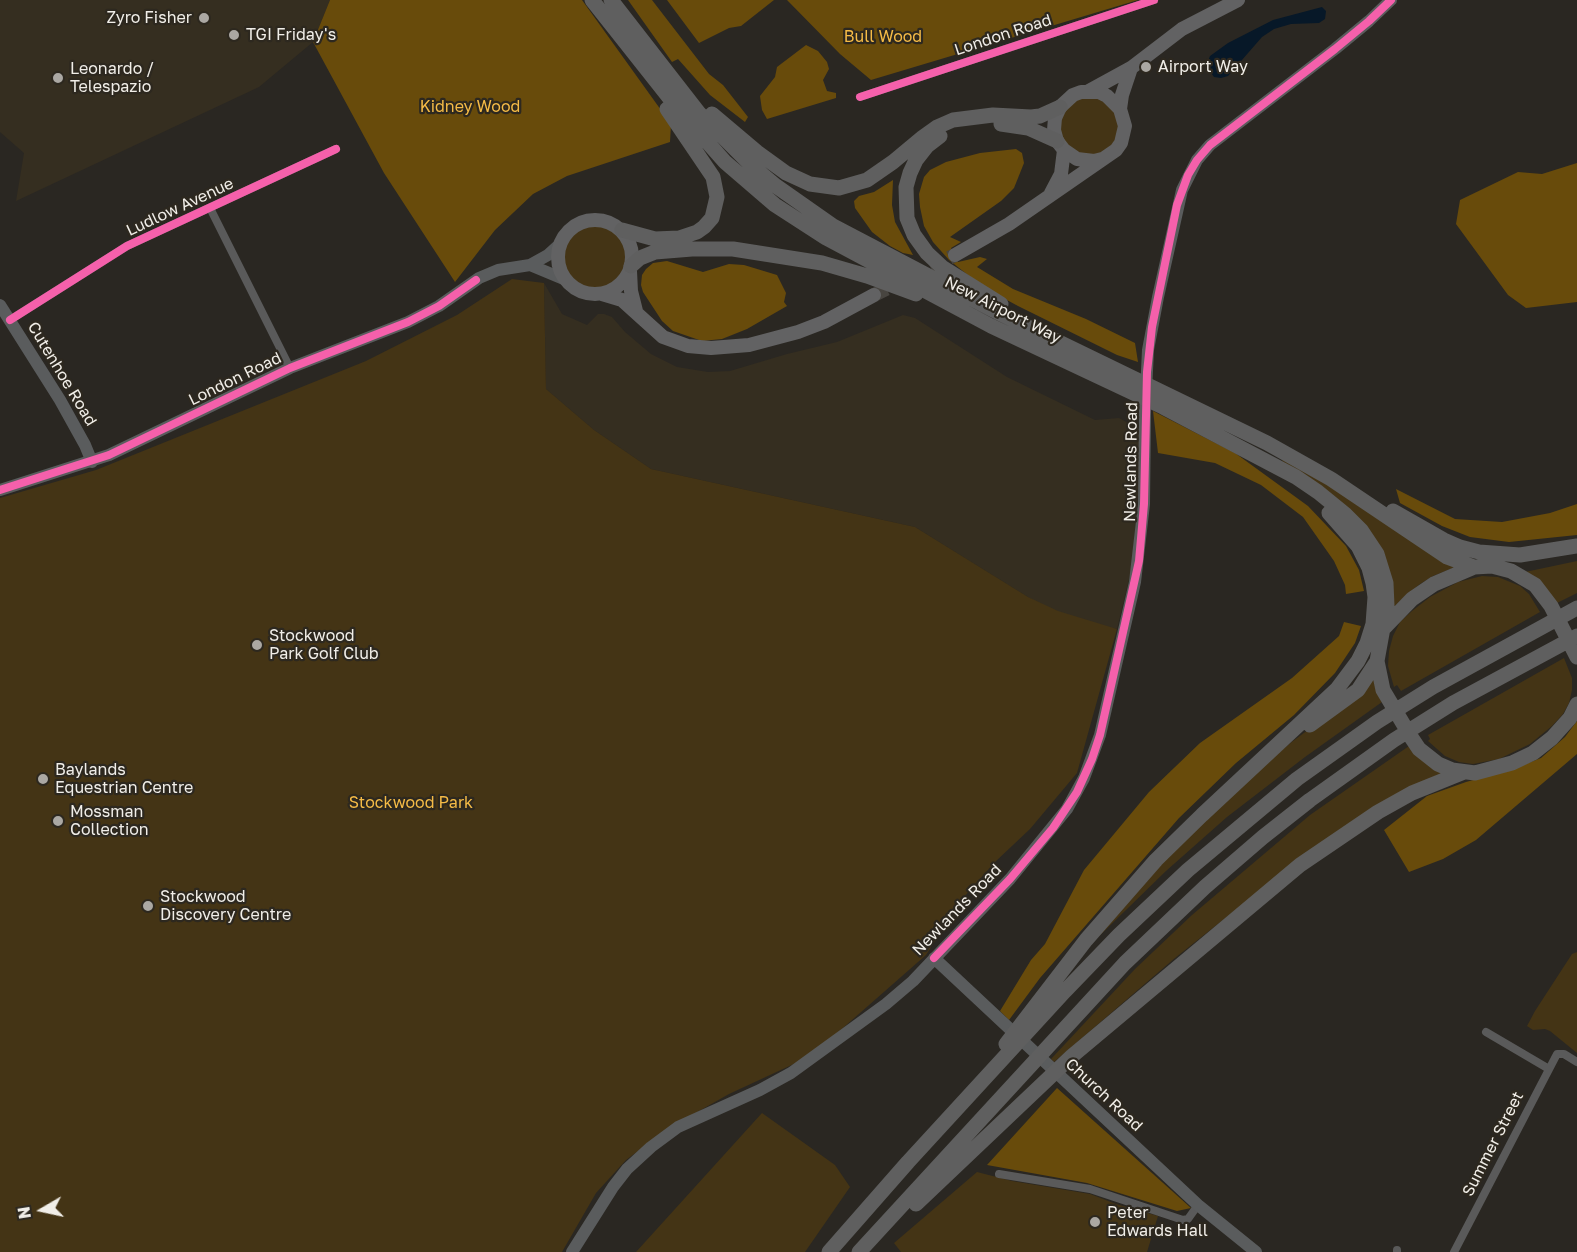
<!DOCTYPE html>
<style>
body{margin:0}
#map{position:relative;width:1577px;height:1252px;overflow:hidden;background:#2a2722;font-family:"Golos Text",sans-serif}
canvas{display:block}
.north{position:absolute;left:12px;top:1180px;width:60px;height:60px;-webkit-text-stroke:4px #2d281f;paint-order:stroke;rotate:261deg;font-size:16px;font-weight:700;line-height:24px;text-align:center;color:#f1eee8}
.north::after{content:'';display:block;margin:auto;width:21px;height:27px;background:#f1eee8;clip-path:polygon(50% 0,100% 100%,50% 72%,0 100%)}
</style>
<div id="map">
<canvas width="1577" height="1252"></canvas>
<div class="north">N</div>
</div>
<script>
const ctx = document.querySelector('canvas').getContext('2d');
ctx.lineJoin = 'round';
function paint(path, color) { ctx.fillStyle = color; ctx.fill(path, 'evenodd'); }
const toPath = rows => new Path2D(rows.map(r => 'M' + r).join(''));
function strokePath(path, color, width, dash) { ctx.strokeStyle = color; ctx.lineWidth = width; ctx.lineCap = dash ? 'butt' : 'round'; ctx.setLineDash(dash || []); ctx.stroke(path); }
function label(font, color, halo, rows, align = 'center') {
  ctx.font = font + ' "Golos Text",sans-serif'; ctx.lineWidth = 4.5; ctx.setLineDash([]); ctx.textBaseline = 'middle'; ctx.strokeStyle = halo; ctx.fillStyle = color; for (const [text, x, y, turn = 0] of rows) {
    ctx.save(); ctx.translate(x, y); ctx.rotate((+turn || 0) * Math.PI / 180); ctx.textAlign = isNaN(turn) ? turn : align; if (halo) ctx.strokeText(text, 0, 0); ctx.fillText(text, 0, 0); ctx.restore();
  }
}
paint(toPath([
 [0,0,330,0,313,42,259,87,16,201,24,153,0,132],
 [544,283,562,314,587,325,598,314,604,314,612,317,625,332,651,354,677,367,708,372,730,371,787,354,837,342,903,315,915,318,1007,377,1095,420,1119,418,1139,429,1140,469,1132,567,1117,629,1068,622,915,527,651,469,594,430,546,389]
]), '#352e20');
paint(toPath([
 [1093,95,1112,107,1119,122,1118,133,1114,143,1101,154,1084,156,1065,145,1058,124,1072,100],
 '563 256a33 33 0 1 1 66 0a33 33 0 1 1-66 0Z',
 [512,279,544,283,546,389,594,430,651,469,915,527,1028,597,1058,611,1117,629,1077,773,1030,829,995,862,964,897,926,955,811,1056,729,1094,669,1128,626,1160,596,1193,562,1252,0,1252,0,498,96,470,366,361,457,315],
 [1283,459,1340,492,1458,566,1433,576,1420,584,1405,596,1393,608,1314,482,1282,461],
 [1577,561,1577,593,1557,603,1525,572],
 [1482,576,1498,577,1520,586,1529,594,1540,612,1401,691,1397,685,1394,687,1388,666,1389,651,1393,636,1400,622,1412,611,1430,597,1458,582],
 [1564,658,1572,678,1572,690,1569,703,1563,714,1552,726,1530,744,1499,759,1473,764,1459,762,1445,756,1428,741,1430,739,1428,735],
 [1374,672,1382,702,1305,757,1227,817,1166,871,1088,947,1145,879,1257,770,1293,741,1358,693],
 [1409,746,1447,773,1311,850,1175,958,1054,1062,1051,1059,1135,969,1192,915,1310,815],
 [1577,952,1577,1053,1550,1031,1545,1029,1533,1030,1527,1026,1535,1011,1572,954],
 [762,1113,835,1165,850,1187,805,1252,636,1252],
 [977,1172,1012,1181,1090,1194,1116,1204,1158,1216,1147,1252,901,1252,894,1243]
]), '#443415');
paint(toPath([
 [330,0,582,0,671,124,670,142,567,176,533,194,495,230,455,282,384,173,313,42],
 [628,0,652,0,709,74,723,85,748,117,745,122,710,95,678,59,672,62],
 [667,0,774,0,741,26,729,28,699,43],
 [787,0,1138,0,871,80,840,54],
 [806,45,818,51,827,62,829,69,823,80,827,91,836,93,836,98,767,119,762,110,760,96,775,77,777,67],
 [1016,149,1022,153,1024,163,1014,188,1001,201,950,237,961,242,951,248,958,262,980,257,987,259,977,267,1013,289,1086,319,1135,343,1138,362,1117,355,1018,306,983,287,949,260,933,242,924,226,920,207,919,194,924,177,930,170,946,162,980,153],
 [1577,163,1577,302,1526,308,1508,295,1456,224,1460,200,1518,172,1542,174],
 [893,180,892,205,895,222,913,255,903,253,890,246,872,232,855,208,854,201,859,196,874,192],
 [667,261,703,272,729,264,744,265,777,275,786,293,784,302,787,306,747,329,722,339,702,341,673,331,662,321,643,292,641,285,642,275,646,269,653,263],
 [1153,411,1235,453,1308,506,1346,546,1359,570,1364,591,1346,594,1345,585,1334,561,1303,517,1261,485,1215,463,1158,453],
 [1396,489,1455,519,1502,522,1550,513,1577,504,1577,535,1509,542,1470,537,1442,526,1400,503],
 [1344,622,1361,626,1355,643,1335,673,1294,715,1236,763,1179,818,1040,978,1009,1020,1000,1011,1031,960,1045,944,1084,870,1149,792,1200,743,1292,678,1339,636],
 [1577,721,1577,754,1476,840,1443,859,1409,872,1384,830,1427,796,1466,782,1513,769,1541,758,1565,737],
 [1057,1088,1191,1208,1177,1211,1087,1183,987,1165]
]), '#684b0b');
paint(toPath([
 [1322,7,1326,11,1325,19,1319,23,1291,24,1274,29,1262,37,1228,76,1221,78,1214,77,1209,70,1207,64,1210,56,1228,43,1273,20]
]), '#071828');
strokePath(toPath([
 [874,295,955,255]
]), '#484540', 14, [14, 7]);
strokePath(toPath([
 [860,97,1154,0],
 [210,208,290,368],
 [10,320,127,246,336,149],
 [1486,1032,1549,1069],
 [999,1174,1090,1189,1183,1220,1188,1219,1198,1205],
 [1397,1252,1397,1250],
 [1454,1252,1557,1054,1564,1054,1577,1062]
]), '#5a5a5a', 8);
strokePath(toPath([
 [530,265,566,280],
 [0,305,60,400,85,445,92,462],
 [0,490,109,455,290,368,408,322,439,306,479,278,498,270,530,265,548,255,559,245],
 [934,958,1198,1205,1256,1252],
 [572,1252,613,1187,627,1169,651,1147,678,1127,760,1090,791,1073,886,1004,913,981,1010,879,1067,809,1084,778,1100,735,1135,582,1144,504,1145,412,1148,350,1158,297,1182,190,1197,160,1210,145,1335,49,1369,21,1391,0]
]), '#5a5c5d', 12);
strokePath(toPath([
 [1089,91,1131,68,1182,29,1238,0],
 [1120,109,1122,95,1131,68],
 [1051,193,1061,174,1064,150],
 '558 257a37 37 0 1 1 74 0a37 37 0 1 1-74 0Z',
 [955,255,1009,224,1116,150,1121,143,1125,126,1120,109,1107,96,1099,92,1081,92,1073,95,1060,107,1055,118,1054,130,1057,141,1064,150,1077,159,1094,161,1102,159],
 [630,271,631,291,636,311],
 [602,294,622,300,663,337,688,346,711,348,749,345,798,332,824,322,874,295]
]), '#626263', 14);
strokePath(toPath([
 [592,0,679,110,725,162,775,205,826,238,991,326,1163,407,1296,477,1318,492,1345,514,1361,530,1377,554,1386,583,1387,606,1377,661,1383,690,1411,737,1419,749,1438,764,1452,770,1475,773,1512,763,1533,753,1552,738,1570,718,1577,704],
 [611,0,699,113,751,165,776,186,833,226,999,313,1267,443,1331,479,1447,557,1474,567],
 [712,114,757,152,786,173,810,184,839,188,867,180,893,162,923,137,937,127,953,120,993,115,1031,117,1040,116,1060,107],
 [1001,124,1028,128,1057,141],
 [940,136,927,146,916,160,910,173,906,187,907,218,914,235,927,253,942,267,1001,304],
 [622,230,655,239,679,238,697,232,704,227,712,218,717,197,713,177,667,109],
 [631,266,640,258,655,252,692,249,733,249,822,263,867,276,916,294],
 [1393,511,1444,540,1460,547,1479,552,1520,555,1577,546],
 [1383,629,1412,599,1434,584,1474,567,1492,566,1511,571,1535,585,1551,606,1577,657],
 [1310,725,1358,690,1377,661],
 [1006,1044,1086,940,1156,860,1202,815,1337,689,1358,661,1367,643,1373,624,1375,597,1373,583,1369,568,1358,546,1329,513],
 [916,1204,1072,1056,1300,865,1378,812,1412,793,1464,772],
 [829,1252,908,1162,1065,991,1119,935,1188,870,1297,779,1377,722,1433,687,1577,608],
 [859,1252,1125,963,1205,887,1263,837,1310,800,1394,740,1453,703,1577,636]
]), '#5f5f5f', 15);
strokePath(toPath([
 [860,97,1154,0],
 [10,320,127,246,336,149],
 [0,490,109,455,290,368,408,322,439,306,476,280],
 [934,958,1010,879,1053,828,1077,792,1092,759,1100,735,1139,561,1144,504,1147,372,1152,327,1177,205,1188,175,1197,160,1210,145,1335,49,1369,21,1391,0]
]), '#f560ab', 8);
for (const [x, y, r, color] of [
 [204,18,6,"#aba8a3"],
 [234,35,6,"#aba8a3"],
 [1146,67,6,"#aba8a3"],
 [58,78,6,"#aba8a3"],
 [257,645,6,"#aba8a3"],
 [43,779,6,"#aba8a3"],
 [58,821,6,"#aba8a3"],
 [148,906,6,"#aba8a3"],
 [1095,1222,6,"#aba8a3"]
]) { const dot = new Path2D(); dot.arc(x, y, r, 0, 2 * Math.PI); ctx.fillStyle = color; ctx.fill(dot); strokePath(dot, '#2d281f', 2); }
label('16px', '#f1eee8', '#2d281f', [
 ["Zyro Fisher",192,18,"right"],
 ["TGI Friday's",246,35],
 ["Airport Way",1158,67],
 ["Leonardo /",70,69],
 ["Telespazio",70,87],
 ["Stockwood",269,636],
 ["Park Golf Club",269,654],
 ["Baylands",55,770],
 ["Equestrian Centre",55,788],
 ["Mossman",70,812],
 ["Collection",70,830],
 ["Stockwood",160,897],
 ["Discovery Centre",160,915],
 ["Peter",1107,1213],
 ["Edwards Hall",1107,1231]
], 'left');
label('16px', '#f1eee8', '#2d281f', [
 ["London Road",1003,35,-18],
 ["Ludlow Avenue",180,207,-25],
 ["New Airport Way",1003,310,27],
 ["Cutenhoe Road",62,374,59],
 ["London Road",235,379,-26],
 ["Newlands Road",1131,462,-89],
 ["Newlands Road",957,910,-46],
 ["Church Road",1104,1095,43],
 ["Summer Street",1493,1144,-63]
]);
label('16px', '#f5bb46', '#2d281f', [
 ["Bull Wood",883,37],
 ["Kidney Wood",470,107],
 ["Stockwood Park",411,803]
]);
</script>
